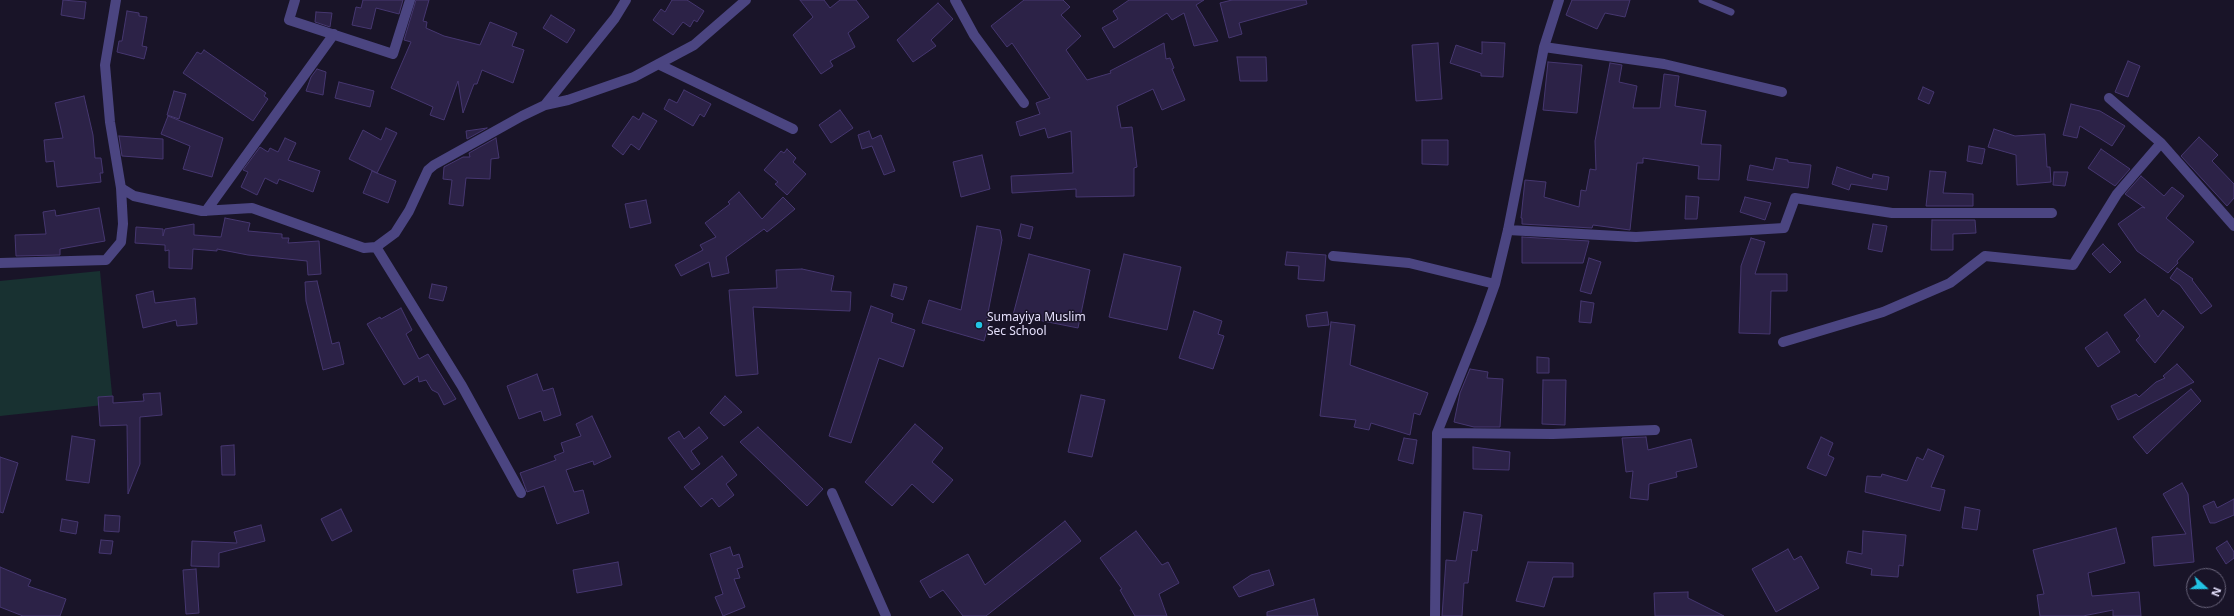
<!DOCTYPE html>
<style>
body{margin:0}
#map{position:relative;width:2234px;height:616px;overflow:hidden;background:#191428;font-family:"Noto Sans",sans-serif}
canvas{display:block}
.north{position:absolute;left:2186px;top:568px;width:40px;height:40px;box-sizing:border-box;background:#191428;border:1px solid #6a657c;border-radius:50%;rotate:111deg;font-size:11px;font-weight:700;line-height:16px;text-align:center;color:#e4dffb}
.north::after{content:'';display:block;margin:auto;width:14px;height:18px;background:#22c4e4;clip-path:polygon(50% 0,100% 100%,50% 72%,0 100%)}
</style>
<div id="map">
<canvas width="2234" height="616"></canvas>
<div class="north">N</div>
</div>
<script>
const ctx = document.querySelector('canvas').getContext('2d');
ctx.lineJoin = 'round';
function paint(path, color) { ctx.fillStyle = color; ctx.fill(path, 'evenodd'); }
const toPath = rows => new Path2D(rows.map(r => 'M' + r).join(''));
function strokePath(path, color, width, dash) { ctx.strokeStyle = color; ctx.lineWidth = width; ctx.lineCap = dash ? 'butt' : 'round'; ctx.setLineDash(dash || []); ctx.stroke(path); }
function label(font, color, halo, rows, align = 'center') {
  ctx.font = font + ' "Noto Sans",sans-serif'; ctx.lineWidth = 3; ctx.setLineDash([]); ctx.textBaseline = 'middle'; ctx.strokeStyle = halo; ctx.fillStyle = color; for (const [text, x, y, turn = 0] of rows) {
    ctx.save(); ctx.translate(x, y); ctx.rotate((+turn || 0) * Math.PI / 180); ctx.textAlign = isNaN(turn) ? turn : align; if (halo) ctx.strokeText(text, 0, 0); ctx.fillText(text, 0, 0); ctx.restore();
  }
}
paint(toPath([
 [100,271,113,404,0,416,0,281]
]), '#183131');
const building = toPath([
 [63,0,86,2,84,19,61,15,63,0],
 [363,0,403,0,399,14,376,8,371,29,352,25,356,7,361,8,363,0],
 [416,0,429,0,423,21,427,22,426,28,444,36,480,45,490,22,517,33,512,46,524,50,513,83,482,70,477,84,474,84,463,113,458,81,444,120,430,115,433,107,391,88,411,42,404,40,416,0],
 [672,0,687,0,704,11,697,22,694,20,690,27,683,22,673,35,653,20,661,9,665,12,672,0],
 [800,0,824,0,830,8,840,0,856,0,869,17,848,33,855,47,830,61,833,66,821,74,793,35,813,17,800,0],
 [1024,0,1063,0,1070,7,1061,15,1081,36,1066,50,1087,80,1111,73,1110,71,1164,43,1166,59,1170,58,1174,68,1172,69,1185,100,1162,110,1153,89,1117,106,1121,128,1132,127,1137,167,1134,168,1134,196,1076,197,1076,189,1012,193,1011,176,1073,173,1071,131,1048,138,1045,128,1020,136,1016,122,1040,114,1036,103,1050,98,1012,43,1007,47,991,26,1024,0],
 [1129,0,1204,0,1196,5,1218,41,1194,46,1184,13,1172,20,1167,13,1114,48,1102,28,1118,19,1113,11,1129,0],
 [1232,0,1306,0,1307,4,1239,23,1242,34,1229,38,1220,3,1232,0],
 [1572,0,1630,0,1625,17,1605,13,1597,29,1566,15,1572,0],
 [938,3,953,19,931,40,936,46,913,62,897,40,938,3],
 [127,11,139,13,139,16,147,17,142,46,147,47,144,59,117,52,119,41,122,41,127,11],
 [316,12,332,13,330,27,315,22,316,12],
 [551,15,575,30,567,43,543,28,551,15],
 [1482,42,1505,43,1503,77,1481,76,1481,73,1450,63,1456,45,1482,54,1482,42],
 [1438,43,1442,99,1416,101,1412,45,1438,43],
 [204,50,266,93,264,96,268,99,253,121,183,73,197,52,201,54,204,50],
 [1237,57,1266,57,1267,81,1240,81,1237,57],
 [2128,61,2140,66,2128,97,2115,92,2128,61],
 [1548,62,1582,65,1577,113,1543,110,1548,62],
 [1610,63,1622,65,1619,82,1637,86,1633,108,1660,108,1664,74,1679,76,1675,106,1706,111,1701,144,1721,145,1719,180,1698,179,1699,166,1643,158,1643,163,1637,163,1630,230,1593,225,1592,228,1522,224,1522,218,1521,218,1525,180,1546,182,1544,197,1579,207,1581,190,1586,191,1590,169,1596,170,1595,141,1610,63],
 [317,69,326,72,323,95,306,91,311,77,317,69],
 [339,82,374,91,370,107,335,98,339,82],
 [1923,87,1934,92,1929,104,1918,99,1923,87],
 [684,90,711,104,704,117,700,114,693,126,664,109,669,99,677,103,684,90],
 [174,91,186,94,179,119,167,115,174,91],
 [84,96,93,135,95,158,101,158,103,173,100,173,101,182,57,187,54,161,46,162,44,140,63,138,55,103,84,96],
 [2071,104,2100,111,2125,126,2112,146,2080,126,2077,138,2063,135,2071,104],
 [840,110,853,128,831,143,819,125,840,110],
 [643,113,657,121,639,150,631,144,623,155,612,146,633,116,639,120,643,113],
 [168,116,223,138,212,177,183,169,190,146,161,134,168,116],
 [386,128,397,133,377,173,349,159,363,130,381,140,386,128],
 [487,128,467,139,466,131,487,128],
 [1994,129,2015,136,2045,134,2047,167,2050,167,2051,182,2017,185,2016,155,1988,147,1994,129],
 [869,131,872,139,881,135,895,171,884,175,872,146,862,149,858,135,869,131],
 [119,136,163,139,163,159,122,156,119,136],
 [2199,137,2218,155,2212,161,2234,184,2234,198,2227,206,2181,156,2199,137],
 [285,138,296,143,288,160,320,171,313,192,279,179,277,184,265,178,257,195,241,187,248,172,243,170,260,147,268,152,270,148,278,152,285,138],
 [496,138,499,158,491,159,490,179,466,178,463,206,449,204,452,180,443,179,444,167,463,157,470,157,469,153,496,138],
 [1422,140,1448,140,1448,165,1422,164,1422,140],
 [1969,146,1985,149,1982,164,1967,161,1969,146],
 [787,149,796,158,793,162,806,174,787,195,775,184,778,182,764,170,781,151,784,153,787,149],
 [2101,149,2130,169,2115,186,2088,168,2101,149],
 [982,155,990,189,961,197,953,162,982,155],
 [1776,158,1788,160,1788,162,1811,165,1808,188,1747,180,1750,165,1773,170,1776,158],
 [1837,167,1872,179,1873,174,1889,177,1887,190,1851,184,1849,190,1832,184,1837,167],
 [372,171,396,181,388,203,363,193,372,171],
 [1930,171,1946,172,1943,193,1973,194,1973,206,1926,206,1930,171],
 [2054,172,2068,172,2065,186,2053,185,2054,172],
 [2141,176,2164,196,2172,187,2184,196,2166,218,2194,242,2177,261,2178,263,2168,273,2137,251,2118,224,2142,207,2145,208,2125,194,2141,176],
 [739,192,762,219,783,197,795,209,777,224,767,232,764,229,726,257,729,273,712,277,709,262,681,276,675,265,703,250,700,245,716,237,705,223,730,204,728,202,739,192],
 [1686,196,1699,197,1697,219,1685,219,1686,196],
 [1745,197,1771,203,1765,220,1740,212,1745,197],
 [646,200,651,223,630,228,625,204,646,200],
 [99,208,105,241,60,249,60,255,16,256,15,235,46,234,43,212,55,210,56,216,99,208],
 [225,218,250,223,248,231,282,234,282,238,289,238,288,243,319,241,321,274,308,275,307,261,248,255,217,249,217,251,193,249,192,269,169,268,169,250,165,251,165,245,135,243,136,227,163,229,163,236,165,229,194,224,194,235,221,237,225,218],
 [1932,220,1975,220,1976,233,1953,234,1953,250,1931,250,1932,220],
 [1021,224,1033,227,1030,239,1018,236,1021,224],
 [1873,224,1887,226,1882,252,1868,249,1873,224],
 [977,226,1000,230,1002,240,987,318,990,319,984,341,922,323,929,300,961,310,977,226],
 [1522,237,1589,241,1583,263,1522,263,1522,237],
 [1751,238,1765,242,1755,274,1787,274,1787,291,1771,291,1770,334,1739,333,1741,266,1751,238],
 [2103,244,2121,262,2110,273,2092,254,2103,244],
 [1287,252,1326,255,1324,281,1298,279,1299,266,1285,265,1287,252],
 [1029,254,1090,270,1078,328,1013,315,1029,254],
 [1124,254,1181,267,1167,330,1109,317,1124,254],
 [1589,258,1601,262,1591,294,1580,291,1589,258],
 [2177,268,2193,279,2192,280,2212,306,2201,314,2180,285,2170,278,2177,268],
 [802,269,834,276,831,291,851,292,850,311,753,307,758,374,736,376,729,290,777,288,776,270,802,269],
 [317,281,332,344,339,342,344,364,323,370,306,301,305,282,317,281],
 [432,284,447,287,443,301,429,298,432,284],
 [894,284,907,287,903,300,891,296,894,284],
 [153,291,155,303,195,298,197,324,177,326,176,320,143,328,136,295,153,291],
 [2145,299,2158,317,2163,310,2184,327,2155,363,2136,340,2140,336,2124,315,2145,299],
 [1581,301,1594,303,1591,323,1579,322,1581,301],
 [871,306,893,314,891,322,915,330,903,367,879,358,851,443,829,436,871,306],
 [401,308,412,330,406,334,419,359,428,354,456,399,444,405,438,393,432,390,426,380,419,382,418,376,404,385,367,324,380,317,381,319,401,308],
 [1194,311,1222,321,1218,334,1224,336,1213,369,1179,358,1194,311],
 [1327,312,1329,325,1308,327,1306,315,1327,312],
 [1331,322,1355,325,1350,365,1428,393,1420,415,1414,413,1410,435,1371,423,1369,430,1354,427,1356,420,1320,416,1331,322],
 [2107,332,2120,352,2098,367,2085,348,2107,332],
 [1537,357,1549,358,1549,373,1537,373,1537,357],
 [2177,364,2194,382,2118,420,2111,406,2136,394,2139,397,2156,382,2165,378,2163,376,2177,364],
 [1470,369,1488,372,1487,378,1503,379,1500,427,1474,427,1454,422,1460,393,1470,369],
 [537,374,543,391,553,388,561,415,544,421,541,411,519,419,507,386,537,374],
 [1543,380,1566,380,1565,425,1542,424,1543,380],
 [2191,389,2201,401,2147,454,2133,437,2191,389],
 [160,393,162,415,140,417,140,464,128,494,127,425,100,426,98,397,113,396,113,403,144,401,143,394,160,393],
 [1081,395,1105,400,1092,457,1068,452,1081,395],
 [725,396,742,412,724,426,710,413,725,396],
 [592,416,611,457,594,465,593,461,566,470,574,492,583,490,589,513,557,524,544,486,527,492,520,473,556,460,554,456,564,452,561,443,581,436,576,424,592,416],
 [915,424,943,448,932,462,953,480,933,503,912,484,892,506,865,482,915,424],
 [699,427,708,438,691,451,700,464,692,470,668,438,679,431,684,439,699,427],
 [758,427,823,489,807,506,740,442,758,427],
 [72,436,95,440,89,483,66,480,72,436],
 [1646,437,1648,450,1691,439,1697,467,1676,472,1677,477,1649,484,1648,500,1630,498,1633,471,1626,472,1622,438,1646,437],
 [1821,437,1833,443,1828,455,1834,458,1826,476,1807,468,1821,437],
 [1404,438,1417,440,1413,464,1398,460,1404,438],
 [234,445,235,475,222,475,221,446,234,445],
 [1473,447,1510,452,1509,470,1473,469,1473,447],
 [1928,449,1944,456,1931,487,1945,490,1940,511,1865,492,1867,476,1881,477,1882,474,1907,481,1917,457,1923,460,1928,449],
 [722,456,737,475,726,484,734,495,719,507,712,498,701,507,684,487,722,456],
 [0,457,18,463,3,513,0,512,0,457],
 [2182,483,2188,494,2194,562,2154,566,2152,537,2186,534,2163,494,2182,483],
 [2234,499,2234,515,2215,523,2210,523,2203,506,2214,501,2217,508,2234,499],
 [1965,507,1980,510,1977,530,1962,528,1965,507],
 [341,509,352,531,332,541,321,519,341,509],
 [1464,512,1482,515,1477,551,1472,550,1468,583,1464,583,1462,616,1442,616,1446,560,1456,561,1464,512],
 [105,515,120,516,119,532,104,531,105,515],
 [62,519,78,522,76,534,60,531,62,519],
 [1065,521,1081,541,986,616,963,616,943,590,930,598,920,581,968,554,985,585,1065,521],
 [261,525,265,541,219,553,219,567,191,566,192,541,237,543,234,532,261,525],
 [2116,528,2125,563,2088,573,2092,596,2139,592,2141,616,2113,616,2113,610,2083,616,2040,616,2037,595,2044,594,2033,550,2116,528],
 [1136,531,1162,565,1168,562,1179,583,1159,594,1167,616,1135,616,1120,590,1122,589,1100,558,1136,531],
 [1863,531,1906,535,1903,566,1899,565,1898,577,1871,575,1872,569,1846,563,1848,551,1862,554,1863,531],
 [101,540,113,541,111,554,99,553,101,540],
 [2227,541,2234,552,2234,558,2226,564,2216,548,2227,541],
 [730,547,733,556,739,554,743,567,737,569,740,578,734,579,745,607,723,616,715,597,723,594,710,554,730,547],
 [1788,549,1794,560,1801,556,1819,588,1776,612,1752,569,1788,549],
 [618,562,622,585,577,593,573,570,618,562],
 [1528,562,1573,563,1573,577,1553,577,1544,607,1516,601,1528,562],
 [0,567,31,580,28,586,66,599,60,616,23,616,0,607,0,567],
 [196,569,199,613,186,614,183,570,196,569],
 [1269,570,1274,585,1239,597,1233,587,1251,575,1269,570],
 [1688,592,1688,598,1724,616,1655,616,1654,593,1688,592],
 [1314,599,1318,616,1267,616,1267,612,1314,599]
]);
paint(building, '#2c2247');
strokePath(building, '#463770', 1);
strokePath(toPath([
 [1702,0,1731,12]
]), '#4b4581', 7);
strokePath(toPath([
 [295,0,289,20,393,54,410,0],
 [955,0,974,35,1024,103],
 [1544,47,1664,64,1782,92],
 [658,64,793,129],
 [2109,98,2161,143,2234,226],
 [545,105,615,18,626,0],
 [121,188,134,196,202,211,252,208,364,248,376,247,395,233,409,211,428,170,434,165,522,116,545,105,568,100,634,77,694,45,746,0],
 [206,211,334,34],
 [1508,230,1636,237,1784,228,1795,198,1892,213,2052,213],
 [376,247,462,386,521,493],
 [1333,256,1409,263,1495,284],
 [0,263,106,260,121,242,123,224,121,188,110,122,105,65,116,0],
 [1783,342,1883,312,1950,283,1985,256,2073,265,2117,194,2161,143],
 [1437,433,1553,434,1655,430],
 [832,493,886,616],
 [1435,616,1437,433,1481,323,1495,284,1508,230,1544,47,1559,0]
]), '#4b4581', 10);
for (const [x, y, r, color] of [
 [979,325,4,"#22c4e4"]
]) { const dot = new Path2D(); dot.arc(x, y, r, 0, 2 * Math.PI); ctx.fillStyle = color; ctx.fill(dot); strokePath(dot, '#191428', 1.5); }
label('12px', '#e4dffb', '#191428', [
 ["Sumayiya Muslim",987,318],
 ["Sec School",987,332]
], 'left');
</script>
